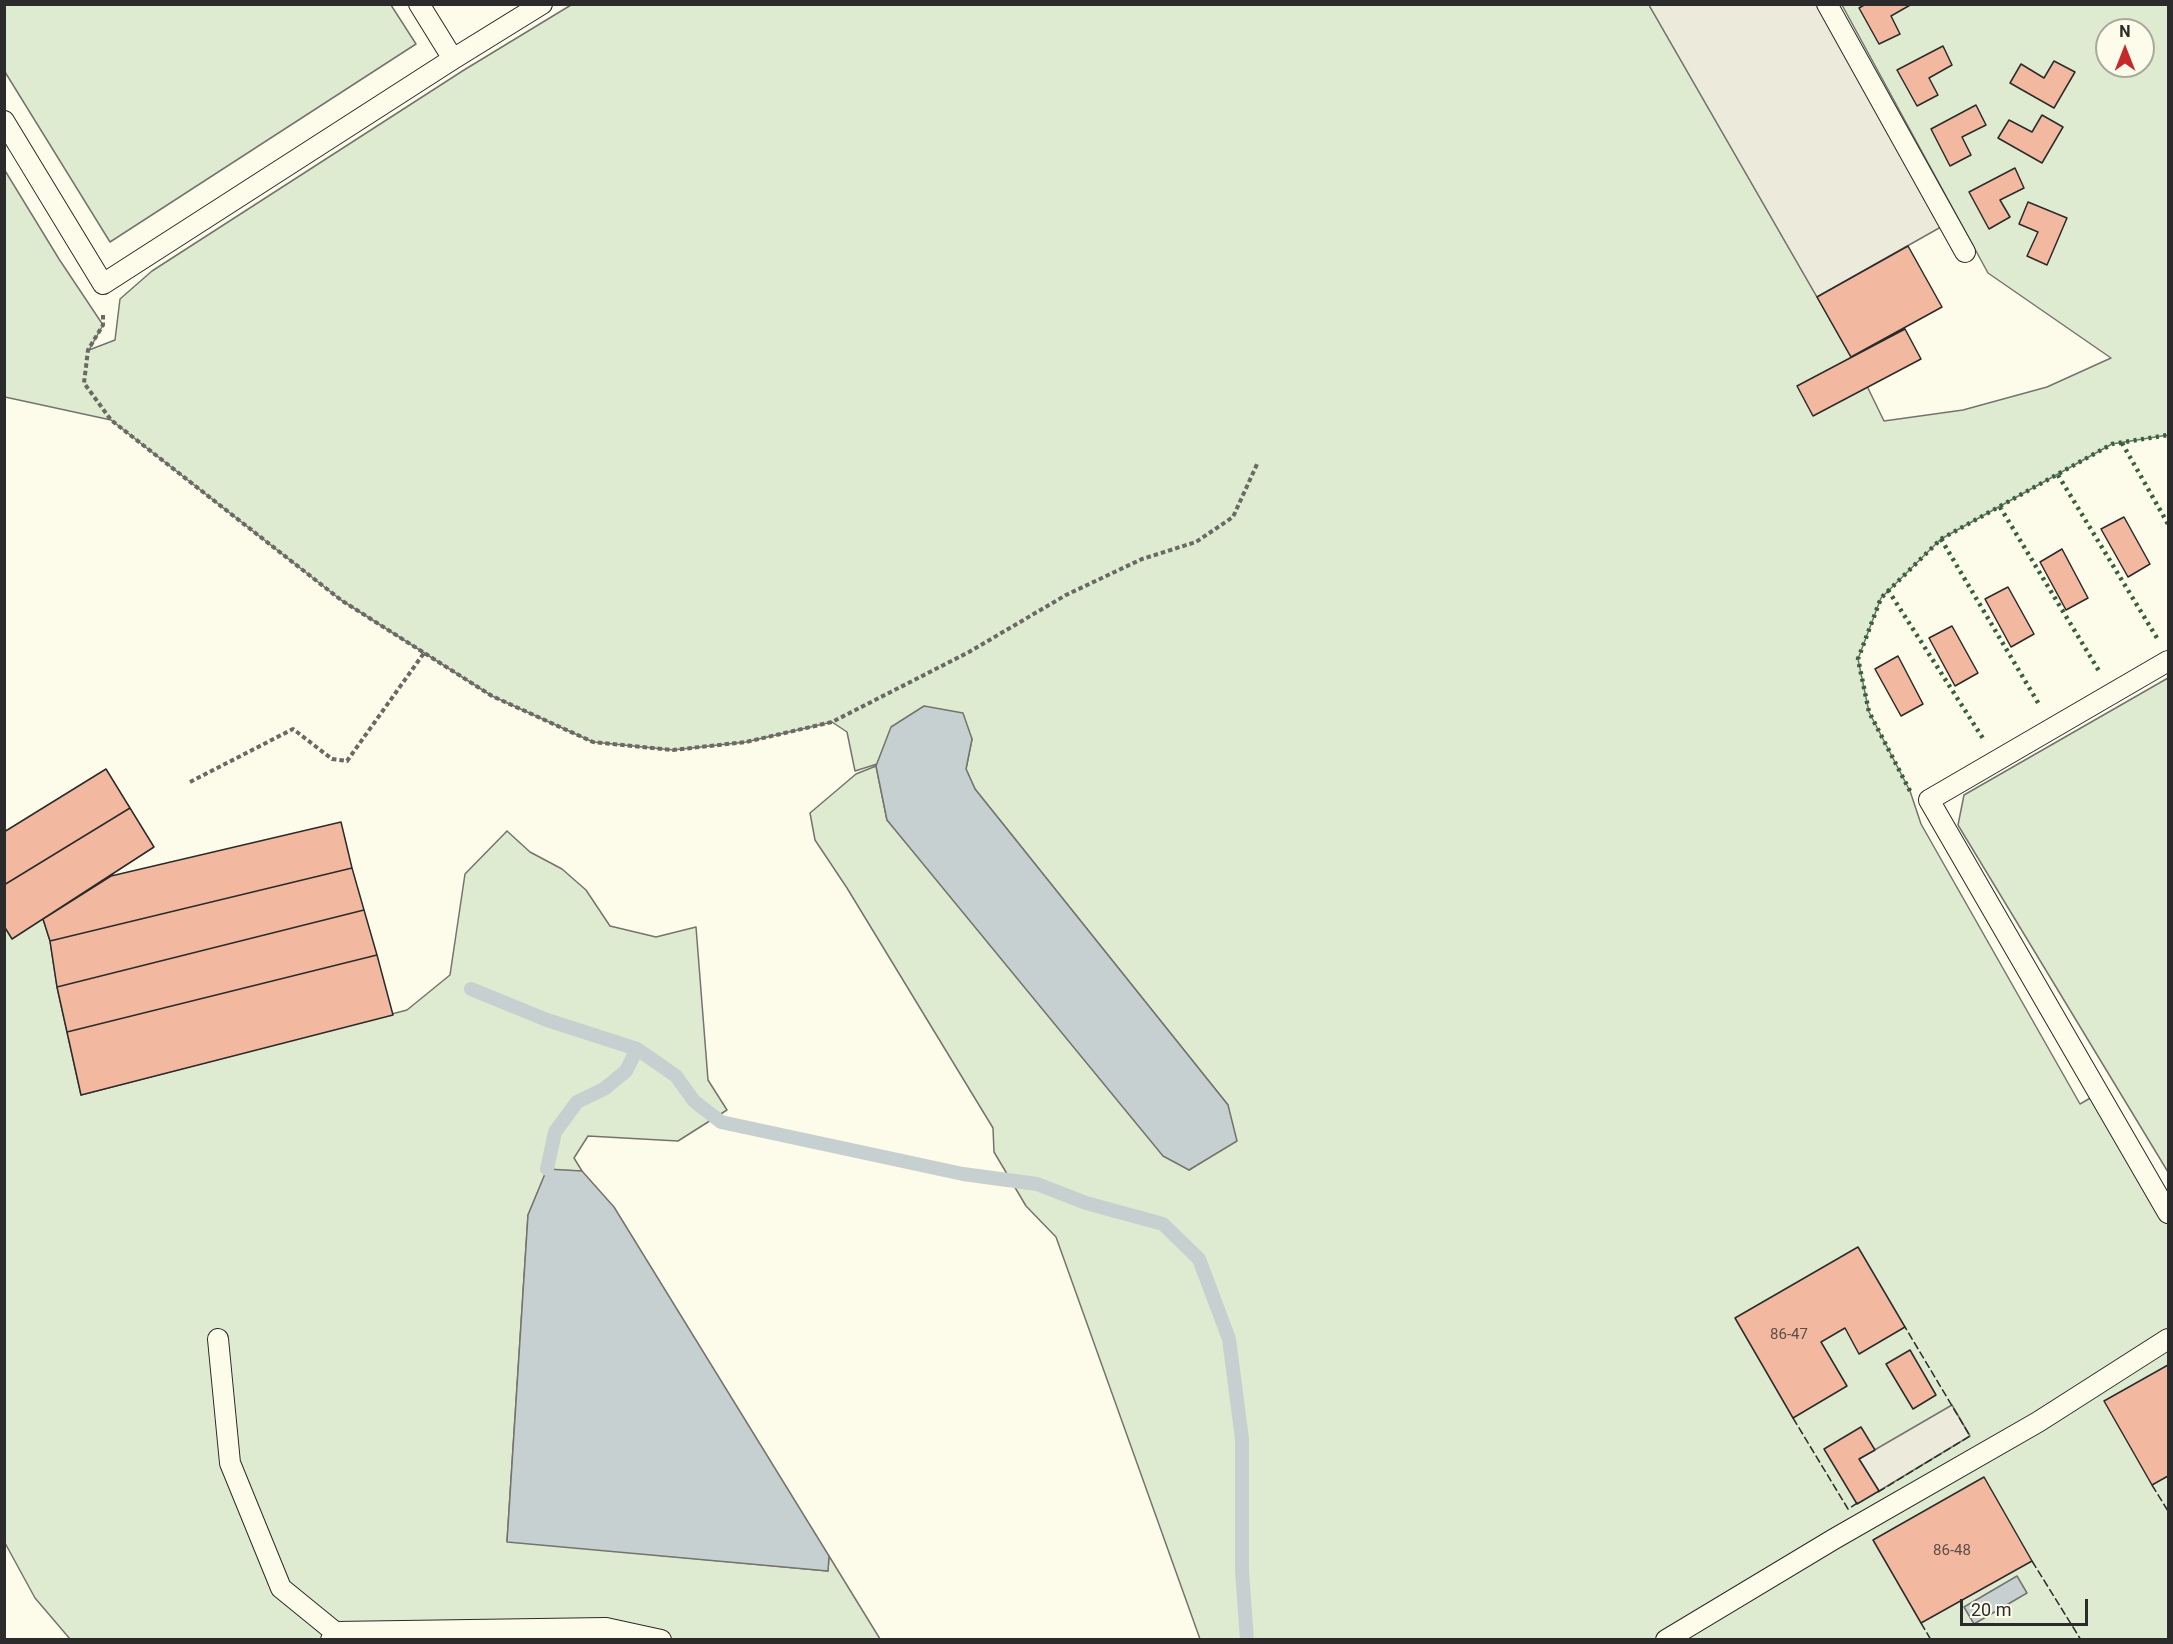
<!DOCTYPE html>
<style>
body{margin:0}
#map{position:relative;width:2173px;height:1644px;overflow:hidden;background:#fdfbea;font-family:Roboto,sans-serif}
canvas{display:block}
.frame{position:absolute;inset:0;border:6px solid #2b2b2b;pointer-events:none}
.north{position:absolute;left:2095px;top:18px;width:60px;height:60px;box-sizing:border-box;background:#fdfbea;border:2px solid #a9a89e;border-radius:50%;rotate:0deg;font-size:16px;font-weight:700;line-height:24px;text-align:center;color:#2b2b2b}
.north::after{content:'';display:block;margin:auto;width:21px;height:27px;background:#c62828;clip-path:polygon(50% 0,100% 100%,50% 72%,0 100%)}
.scale{position:absolute;left:1960px;top:1599px;width:128px;height:27px;box-sizing:border-box;border:3px solid #2b2b2b;border-top:0;padding-left:8px;font-size:18px;line-height:21px;white-space:nowrap;color:#2b2b2b;-webkit-text-stroke:4px #fdfbea;paint-order:stroke}
</style>
<div id="map">
<canvas width="2173" height="1644"></canvas>
<div class="frame"></div>
<div class="north">N</div>
<div class="scale">20 m</div>
</div>
<script>
const ctx = document.querySelector('canvas').getContext('2d');
ctx.lineJoin = 'round';
function paint(path, color) { ctx.fillStyle = color; ctx.fill(path, 'evenodd'); }
const toPath = rows => new Path2D(rows.map(r => 'M' + r).join(''));
function strokePath(path, color, width, dash) { ctx.strokeStyle = color; ctx.lineWidth = width; ctx.lineCap = dash ? 'butt' : 'round'; ctx.setLineDash(dash || []); ctx.stroke(path); }
function label(font, color, halo, rows, align = 'center') {
  ctx.font = font + ' Roboto,sans-serif'; ctx.lineWidth = 4.5; ctx.setLineDash([]); ctx.textBaseline = 'middle'; ctx.strokeStyle = halo; ctx.fillStyle = color; for (const [text, x, y, turn = 0] of rows) {
    ctx.save(); ctx.translate(x, y); ctx.rotate((+turn || 0) * Math.PI / 180); ctx.textAlign = isNaN(turn) ? turn : align; if (halo) ctx.strokeText(text, 0, 0); ctx.fillText(text, 0, 0); ctx.restore();
  }
}
const green = toPath([
 [5,4,391,5,416,44,110,242,5,72,5,4],
 [571,5,1649,5,1817,297,1865,382,1884,421,1963,410,2047,387,2111,358,1988,273,1842,5,2168,5,2168,435,2112,444,1941,539,1881,598,1858,659,1869,712,1910,791,1921,824,2080,1104,2099,1093,2168,1213,2168,1639,1200,1639,1056,1237,1026,1206,994,1152,993,1128,847,888,815,840,810,813,856,774,876,766,887,820,1189,1170,1212,1155,1228,1105,975,789,966,769,972,739,892,727,877,764,855,771,847,732,832,722,746,742,673,750,593,742,492,696,341,600,111,420,5,397,4,169,59,259,103,325,89,350,115,340,120,299,152,271,464,70,571,5],
 [2107,30,2143,30,2143,66,2107,66,2107,30],
 [2168,678,2168,1172,1958,825,1964,795,2168,678],
 [507,831,530,852,562,869,586,890,610,926,656,937,696,927,708,1080,727,1110,678,1141,588,1136,574,1158,582,1171,547,1170,528,1215,507,1541,828,1571,829,1556,880,1639,70,1639,35,1598,5,1543,4,926,43,919,50,941,57,987,81,1095,407,1010,450,975,465,874,507,831]
]);
paint(green, '#deebd1');
strokePath(green, '#74746e', 1.5);
const parking = toPath([
 [1649,5,1827,5,1948,223,1817,297,1649,5],
 [1952,1405,1970,1436,1879,1491,1859,1459,1952,1405]
]);
paint(parking, '#eceadb');
strokePath(parking, '#74746e', 1.5);
const water = toPath([
 [924,706,963,713,972,739,966,769,975,789,1228,1105,1237,1141,1189,1170,1163,1156,887,820,876,766,891,727,924,706],
 [547,1169,582,1171,614,1207,829,1556,828,1571,507,1542,528,1215,547,1169],
 [2017,1576,2027,1593,1974,1624,1964,1607,2017,1576]
]);
paint(water, '#c7d0d0');
strokePath(water, '#74746e', 1.5);
strokePath(toPath([
 [471,989,547,1020,637,1049,676,1076,694,1101,721,1122,963,1174,1037,1184,1086,1203,1163,1224,1199,1259,1229,1339,1242,1439,1242,1571,1247,1640],
 [547,1169,555,1132,577,1102,604,1089,626,1071,637,1049]
]), '#c7d0d0', 14);
const building = toPath([
 [1866,4,1912,4,1891,16,1900,34,1879,44,1859,8,1866,4],
 [1943,46,1952,65,1929,78,1938,95,1917,106,1897,70,1943,46],
 [2054,61,2075,72,2054,108,2010,83,2021,64,2044,78,2054,61],
 [1976,105,1986,125,1962,137,1971,155,1950,166,1931,129,1976,105],
 [2042,115,2063,127,2042,163,1998,138,2009,120,2032,132,2042,115],
 [2015,168,2024,188,2000,200,2010,217,1989,229,1969,192,2015,168],
 [2028,202,2067,218,2047,265,2027,256,2038,232,2019,224,2028,202],
 [1908,246,1942,307,1851,357,1817,297,1908,246],
 [1905,329,1921,359,1813,416,1797,386,1905,329],
 [2124,517,2150,564,2128,577,2101,529,2124,517],
 [2062,549,2088,598,2066,610,2040,562,2062,549],
 [2008,587,2034,634,2011,647,1985,599,2008,587],
 [1952,626,1978,673,1955,686,1929,638,1952,626],
 [1898,656,1923,704,1901,716,1875,669,1898,656],
 [106,769,130,808,4,885,4,832,106,769],
 [130,808,154,847,12,939,4,926,4,885,130,808],
 [341,822,352,868,50,941,43,919,111,876,341,822],
 [352,868,364,910,57,987,50,941,352,868],
 [364,910,377,955,67,1032,57,987,364,910],
 [377,955,393,1015,81,1095,67,1032,377,955],
 [1858,1247,1905,1327,1859,1354,1845,1328,1821,1342,1847,1386,1793,1418,1735,1318,1858,1247],
 [1910,1350,1936,1395,1913,1409,1886,1364,1910,1350],
 [2168,1365,2168,1476,2152,1485,2104,1401,2168,1365],
 [1861,1427,1875,1450,1859,1459,1879,1491,1857,1504,1824,1449,1861,1427],
 [1984,1477,2032,1561,1921,1623,1873,1540,1984,1477]
]);
paint(building, '#f2b8a0');
strokePath(building, '#2b2b2b', 1.5);
const lane = toPath([
 [419,4,453,59],
 [1827,4,1965,252],
 [4,121,103,284,453,59,542,4],
 [2168,661,1929,800,2168,1213],
 [218,1339,230,1463,281,1588,335,1632],
 [331,1640,335,1632,606,1628,661,1640],
 [1666,1640,1834,1539,2038,1422,2168,1339]
]);
strokePath(lane, '#2b2b2b', 22);
strokePath(toPath([
 [103,315,103,325,88,350,84,383,111,420,341,600,492,696,593,742,673,750,746,742,832,722,969,652,1066,595,1142,559,1196,542,1233,517,1258,462],
 [190,782,293,729,332,759,347,761,424,653]
]), '#6a6964', 4, [4.5, 3]);
strokePath(lane, '#fdfbea', 20);
strokePath(toPath([
 [2122,443,2168,524],
 [2058,475,2157,638],
 [2000,507,2099,671],
 [1941,539,2040,706],
 [1888,590,1984,740],
 [1910,791,1869,712,1858,659,1881,598,1941,539,2112,444,2168,435]
]), '#34623c', 4.5, [3, 4.5]);
strokePath(toPath([
 [1793,1418,1848,1509,1859,1502],
 [2152,1485,2168,1511],
 [1878,1492,1970,1436,1905,1327],
 [2032,1561,2081,1640],
 [1921,1623,1931,1640]
]), '#2b2b2b', 1.5, [8, 3]);
label('15px', '#5d4e48', null, [
 ["86-47",1789,1335],
 ["86-48",1952,1551]
]);
</script>
